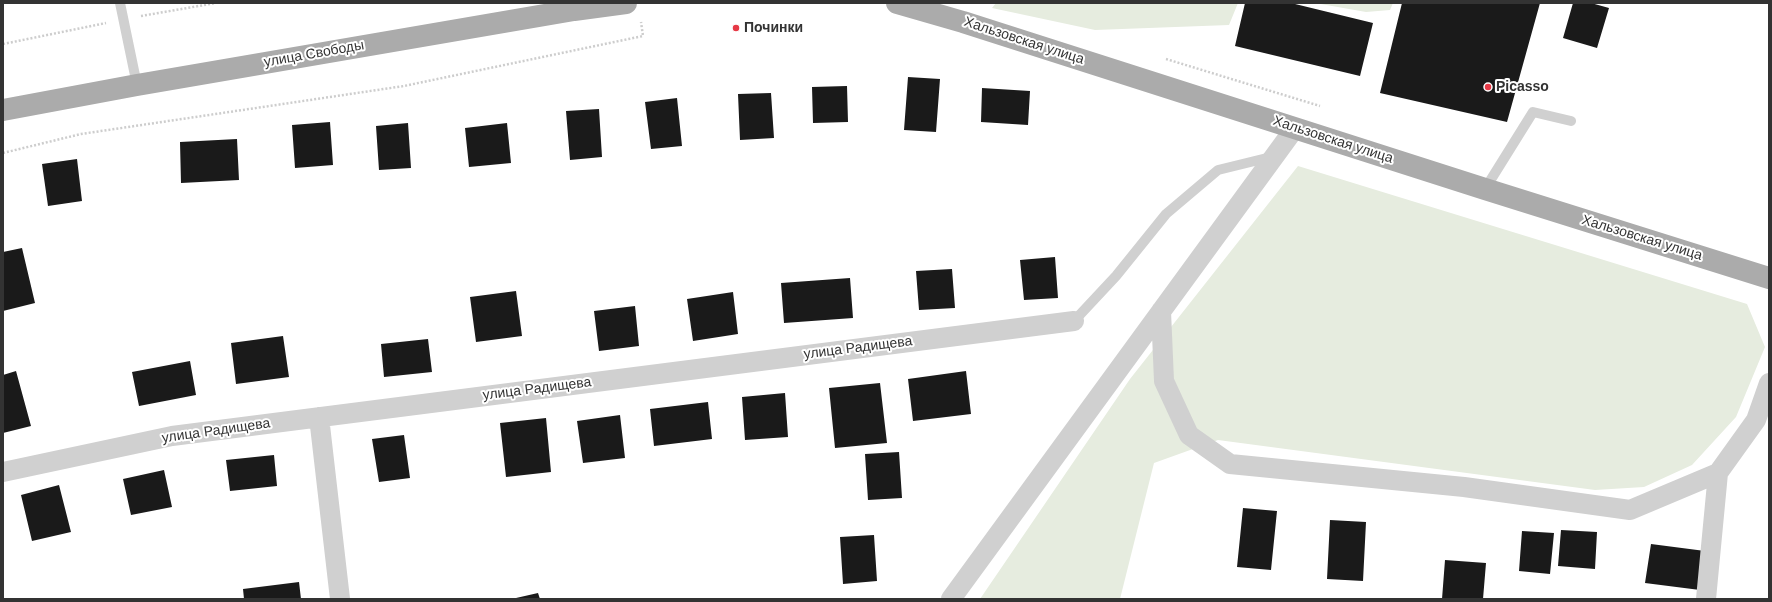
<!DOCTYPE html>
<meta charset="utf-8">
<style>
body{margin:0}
#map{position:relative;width:1772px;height:602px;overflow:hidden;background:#fff;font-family:Arial,sans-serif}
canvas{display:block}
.frame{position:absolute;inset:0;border:4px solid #333;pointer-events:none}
</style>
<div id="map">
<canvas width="1772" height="602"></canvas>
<div class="frame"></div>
</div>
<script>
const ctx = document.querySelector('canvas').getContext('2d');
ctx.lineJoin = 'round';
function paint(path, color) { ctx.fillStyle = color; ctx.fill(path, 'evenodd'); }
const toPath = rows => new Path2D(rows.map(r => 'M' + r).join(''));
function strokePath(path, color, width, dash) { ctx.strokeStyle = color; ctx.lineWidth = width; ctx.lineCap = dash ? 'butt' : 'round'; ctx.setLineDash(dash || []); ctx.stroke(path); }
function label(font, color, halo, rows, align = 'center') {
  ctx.font = font + ' Arial,sans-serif'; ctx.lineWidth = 4; ctx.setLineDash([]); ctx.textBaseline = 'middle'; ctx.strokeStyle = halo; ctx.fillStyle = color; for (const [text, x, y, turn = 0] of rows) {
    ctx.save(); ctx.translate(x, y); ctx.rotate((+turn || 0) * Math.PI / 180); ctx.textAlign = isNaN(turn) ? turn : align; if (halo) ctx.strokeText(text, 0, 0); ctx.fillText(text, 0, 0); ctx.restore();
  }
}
paint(toPath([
 [996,3,1238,3,1229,25,1095,30,992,8],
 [1315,3,1393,3,1390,10,1366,12],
 [1298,166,1747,304,1765,347,1736,417,1692,465,1644,487,1595,490,1218,440,1154,463,1120,599,980,599,1130,379]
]), '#e6ecdf');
paint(toPath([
 [1245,3,1291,3,1373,23,1360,76,1235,46],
 [1402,3,1540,3,1507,122,1380,93],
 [1573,3,1591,3,1609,8,1597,48,1563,38],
 [908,77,940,79,936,132,904,130],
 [847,86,848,122,813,123,812,87],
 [982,88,1030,91,1028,125,981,122],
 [771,93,774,138,740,140,738,94],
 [677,98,682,146,651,149,645,102],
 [599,109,602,157,570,160,566,111],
 [330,122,333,165,295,168,292,125],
 [408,123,411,168,379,170,376,126],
 [507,123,511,163,469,167,465,128],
 [237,139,239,180,181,183,180,142],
 [77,159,82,201,48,206,42,164],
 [22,248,35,303,3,311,3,252],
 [1055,257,1058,298,1024,300,1020,260],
 [952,269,955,308,919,310,916,271],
 [850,278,853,318,784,323,781,283],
 [516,291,522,336,476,342,470,297],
 [733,292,738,334,693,341,687,299],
 [635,306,639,346,599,351,594,311],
 [283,336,289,377,236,384,231,343],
 [428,339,432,372,384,377,381,344],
 [190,361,196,395,139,406,132,372],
 [16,371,31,426,3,433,3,375],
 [966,371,971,414,913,421,908,379],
 [880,383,887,443,835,448,829,388],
 [785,393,788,437,745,440,742,397],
 [708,402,712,439,654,446,650,409],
 [620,415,625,458,583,463,577,421],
 [546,418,551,472,506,477,500,423],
 [404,435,410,478,379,482,372,439],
 [899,452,902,498,868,500,865,454],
 [274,455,277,486,230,491,226,460],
 [164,470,172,507,131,515,123,479],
 [59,485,71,532,32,541,21,495],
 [1243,508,1277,511,1271,570,1237,567],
 [1330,520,1366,522,1363,581,1327,579],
 [1561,530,1597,532,1595,569,1558,566],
 [1522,531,1554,533,1550,574,1519,571],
 [874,535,877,581,843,584,840,537],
 [1651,544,1705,551,1700,590,1645,583],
 [1445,560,1486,563,1483,599,1442,599],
 [299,582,301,599,244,599,243,589],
 [538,593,540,599,516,599,516,598]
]), '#1a1a1a');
strokePath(toPath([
 [141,16,216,3],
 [3,44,106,23],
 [1166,59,1320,106],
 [3,153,81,134,404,86,643,36,641,22]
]), '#cdcdcd', 2.5, [2, 2]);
strokePath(toPath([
 [120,3,137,85],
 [1485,189,1533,112,1571,121],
 [1074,321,1116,276,1166,214,1218,170,1271,157]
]), '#d0d0d0', 10);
strokePath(toPath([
 [1161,311,1164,381,1189,435,1230,464,1464,487,1630,510,1718,473],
 [319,417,340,599],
 [3,472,172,436,1074,321],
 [951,599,1295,128],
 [1706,599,1718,473,1756,420,1769,383]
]), '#d0d0d0', 20);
strokePath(toPath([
 [897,3,963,22,1485,189,1769,278],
 [3,110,137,85,574,10,626,3]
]), '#ababab', 22);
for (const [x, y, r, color] of [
 [736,28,4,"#e63946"],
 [1488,87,4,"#e63946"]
]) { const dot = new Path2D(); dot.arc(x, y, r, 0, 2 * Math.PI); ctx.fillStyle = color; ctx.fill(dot); strokePath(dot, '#fff', 1.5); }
label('bold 14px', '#333', '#fff', [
 ["Починки",744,28],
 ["Picasso",1496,87]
], 'left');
label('14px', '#333', '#fff', [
 ["Хальзовская улица",1024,41,18],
 ["улица Свободы",314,54,-10],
 ["Хальзовская улица",1333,140,18],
 ["Хальзовская улица",1642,238,17],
 ["улица Радищева",858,348,-7],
 ["улица Радищева",537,389,-7],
 ["улица Радищева",216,431,-8]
]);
</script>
